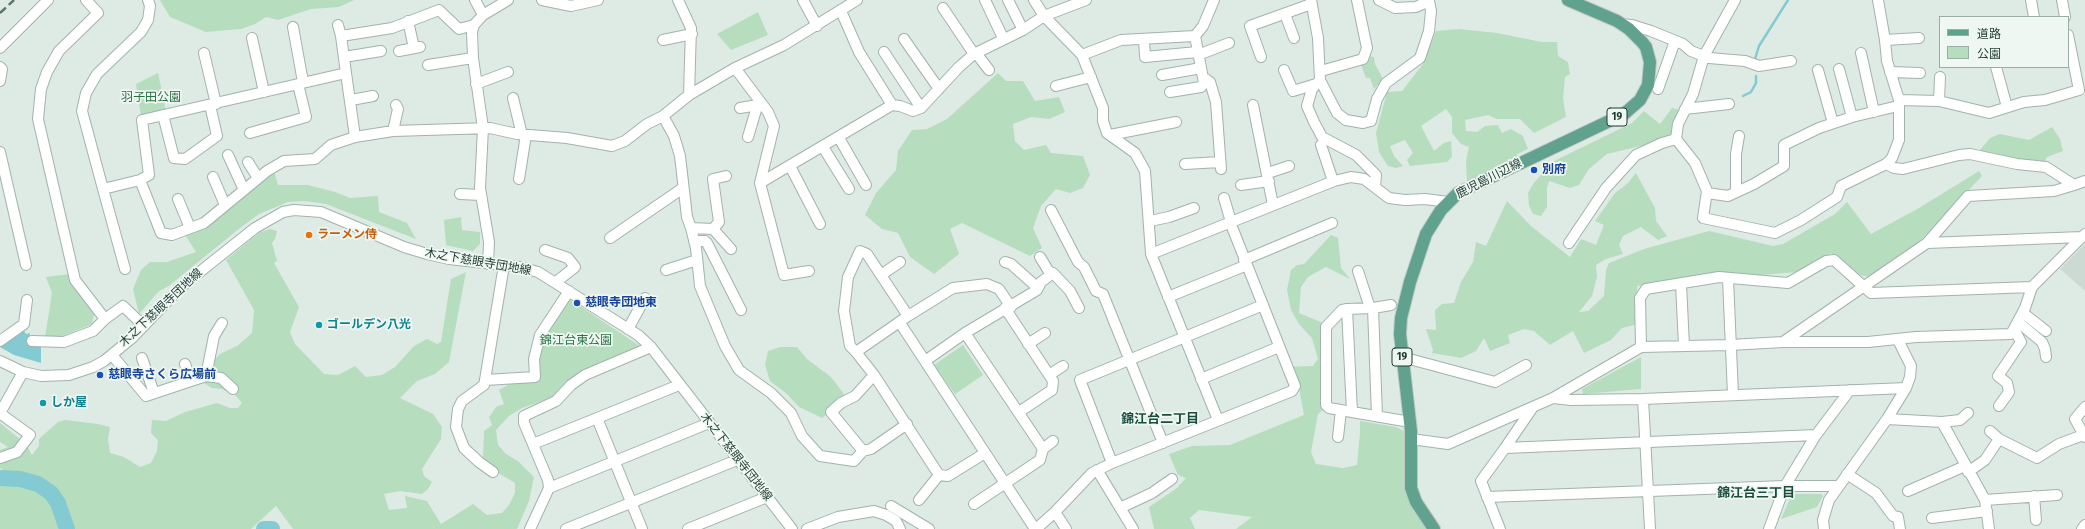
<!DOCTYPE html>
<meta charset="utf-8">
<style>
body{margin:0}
#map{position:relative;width:2085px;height:529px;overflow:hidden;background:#deebe4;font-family:"Fira Sans Condensed","Noto Sans JP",sans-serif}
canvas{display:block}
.legend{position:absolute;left:1939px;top:16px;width:130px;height:52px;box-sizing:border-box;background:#eff7f3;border:1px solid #9caca6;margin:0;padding:5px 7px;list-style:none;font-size:12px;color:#1f3b32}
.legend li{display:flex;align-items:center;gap:8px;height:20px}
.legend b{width:20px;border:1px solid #9caca6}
</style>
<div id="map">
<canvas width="2085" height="529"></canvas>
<ul class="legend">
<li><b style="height:5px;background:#61a28e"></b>道路</li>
<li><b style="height:11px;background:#b6ddbe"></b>公園</li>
</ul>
</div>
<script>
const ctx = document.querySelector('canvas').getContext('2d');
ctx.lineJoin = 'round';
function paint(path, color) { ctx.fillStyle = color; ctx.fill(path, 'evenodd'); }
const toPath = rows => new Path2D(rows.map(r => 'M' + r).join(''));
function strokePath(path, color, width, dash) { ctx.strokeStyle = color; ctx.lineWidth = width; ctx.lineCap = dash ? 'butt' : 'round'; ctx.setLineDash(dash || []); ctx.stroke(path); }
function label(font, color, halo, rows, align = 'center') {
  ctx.font = font + ' "Fira Sans Condensed","Noto Sans JP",sans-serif'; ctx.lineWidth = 3.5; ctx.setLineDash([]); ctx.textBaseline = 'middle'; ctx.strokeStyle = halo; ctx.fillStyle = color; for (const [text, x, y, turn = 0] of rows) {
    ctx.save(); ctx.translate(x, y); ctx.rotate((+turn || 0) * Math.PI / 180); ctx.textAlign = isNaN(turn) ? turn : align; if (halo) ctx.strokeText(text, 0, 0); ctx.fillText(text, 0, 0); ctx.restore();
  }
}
paint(toPath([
 [2085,244,2085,291,2060,269]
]), '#cddad3');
paint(toPath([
 [160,0,354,0,339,7,311,9,278,20,266,17,255,24,241,29,206,32,170,17],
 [758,12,768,35,731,50,717,34],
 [1459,29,1497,33,1542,42,1557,42,1558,56,1568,62,1570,74,1565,77,1563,98,1566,117,1534,133,1520,119,1497,119,1488,115,1465,120,1466,131,1477,132,1485,126,1498,125,1502,133,1511,129,1523,136,1528,149,1517,154,1517,158,1467,182,1466,161,1469,147,1461,144,1452,133,1452,117,1446,109,1421,126,1434,151,1444,143,1451,141,1452,157,1447,162,1410,166,1407,160,1413,153,1405,140,1390,146,1394,156,1403,166,1396,168,1388,166,1379,152,1376,133,1387,92,1402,91,1423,64,1436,31],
 [1368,56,1374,57,1375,64,1383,79,1374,89,1370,78,1366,78,1361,65],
 [158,73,166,111,141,116,136,84],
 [998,73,1006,81,1023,81,1035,101,1059,97,1065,112,1049,119,1031,117,1013,124,1015,141,1024,150,1046,145,1051,153,1083,156,1090,175,1083,188,1070,193,1056,189,1041,206,1033,228,1042,248,1030,256,962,223,950,229,959,254,934,274,910,257,898,233,882,229,865,215,876,193,896,170,898,151,912,130,927,129,947,119],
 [1672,108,1686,112,1677,133,1653,143,1607,154,1589,169,1579,185,1570,188,1549,181,1547,188,1547,207,1541,216,1533,214,1529,206,1528,193,1533,184,1552,162,1632,123,1644,111,1660,124],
 [2052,127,2060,139,2063,151,2047,157,2041,168,1979,151,1990,138,2000,134,2029,140],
 [274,171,278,185,308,185,335,192,350,198,378,196,379,212,407,223,416,239,326,204,304,201,288,202,259,214,240,228,170,285,158,292,139,314,133,289,141,270,150,262,167,262,196,252,184,233],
 [1979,171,1982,176,1926,235,1895,263,1874,278,1860,275,1831,253,1798,272,1748,276,1718,274,1637,286,1638,324,1622,328,1611,340,1584,353,1573,331,1550,345,1534,331,1524,329,1508,335,1510,343,1490,351,1484,338,1476,351,1461,358,1432,353,1433,350,1426,329,1436,330,1435,310,1442,304,1454,303,1461,282,1473,262,1476,242,1486,246,1507,201,1531,226,1570,257,1581,239,1596,245,1604,225,1595,221,1615,193,1628,183,1636,173,1655,208,1656,221,1667,236,1658,240,1641,227,1623,236,1619,245,1623,254,1606,259,1596,265,1597,277,1592,296,1579,312,1588,311,1604,296,1606,270,1609,263,1644,249,1709,231,1773,246,1783,244,1835,214,1847,202,1871,234,1919,208],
 [461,217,462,230,480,232,480,244,473,251,446,245,444,220],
 [270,229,277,231,275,239,272,243,277,261,274,263,299,307,290,332,295,344,324,374,338,375,355,366,366,377,382,375,395,367,414,346,427,339,437,344,441,342,451,279,466,272,449,362,435,374,417,381,400,398,433,414,442,427,441,439,422,469,424,476,432,482,428,489,422,494,400,491,384,494,389,510,407,508,405,496,427,501,441,524,473,504,487,515,502,513,509,505,515,493,515,483,495,471,483,459,484,431,492,425,489,417,496,407,504,404,499,390,513,382,538,382,540,379,537,359,543,336,569,299,640,346,640,349,553,397,522,408,509,416,496,430,498,445,506,454,519,462,534,477,529,501,517,529,293,529,276,506,251,529,0,529,0,472,4,471,0,468,0,450,8,447,0,442,0,423,26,444,32,455,39,446,39,439,58,422,65,420,98,424,110,427,108,439,110,453,124,457,140,467,151,463,157,451,158,440,151,433,152,420,166,421,185,412,217,403,230,408,238,408,242,403,235,395,222,389,212,388,202,382,214,360,220,354,237,346,252,333,254,310,226,260,260,232],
 [1331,235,1338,238,1341,268,1350,279,1326,267,1308,277,1301,287,1299,313,1323,323,1325,408,1318,414,1311,452,1316,464,1343,468,1357,465,1360,433,1360,421,1396,427,1406,432,1406,448,1404,478,1418,516,1427,529,1236,529,1252,517,1199,510,1190,518,1195,529,1154,529,1149,507,1177,488,1186,478,1178,475,1169,454,1192,446,1230,445,1304,415,1297,377,1287,367,1313,366,1318,359,1312,338,1299,324,1291,310,1287,290,1291,270,1297,265,1304,264],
 [70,274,72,285,94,314,92,324,60,337,45,337,52,293,46,277],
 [963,345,983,375,955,394,934,365],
 [780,347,797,347,807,359,831,377,844,394,837,406,822,418,799,407,787,394,770,381,765,365,768,351],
 [1641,357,1641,389,1583,394,1582,389],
 [1792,494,1821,494,1823,496,1817,507,1781,519]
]), '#b6ddbe');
paint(toPath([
 [24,331,26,334,30,333,29,345,41,347,41,363,14,355,0,347,0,345]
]), '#84cad2');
strokePath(toPath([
 [1755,59,1759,46,1788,0],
 [1743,96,1751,92,1756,83,1756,76]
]), '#84cad2', 2.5);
strokePath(toPath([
 [0,478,20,479,38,484,51,493,58,503,67,529],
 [264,529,272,529]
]), '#84cad2', 16);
const minor = toPath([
 [86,0,98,13,59,51,47,72,41,89,38,119,75,280,105,319],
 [148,0,150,6,148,20,141,32,97,74,86,93,82,111,103,189,140,180,149,175,142,120,346,73,355,137,393,131,490,128,517,134,567,138,612,146,625,141,647,124,663,116,689,95,735,68,784,45,857,0],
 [475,0,483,15],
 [542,0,571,6,598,0],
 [678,0,691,28,689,95],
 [803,0,817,26],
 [985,0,1003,38],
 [1008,0,1023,30],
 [1034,0,1044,16,1082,55,1103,108,1103,121,1107,133,1135,153,1145,171,1151,254,1218,420],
 [1214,0,1203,26,1195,36,1203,78,1210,82,1216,102,1221,169],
 [1311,0,1318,38,1320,80,1337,113,1346,120,1363,123,1371,121,1377,99,1386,83,1420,58,1429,31,1431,11,1429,1,1416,7,1395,8,1379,0],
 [2031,0,2034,17],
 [2062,0,2065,17],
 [943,8,974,54],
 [841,11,859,52,892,105],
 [1285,14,1294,38],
 [408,21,414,48],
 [1621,24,1632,25,1651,31,1683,44,1691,51,1709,58,1745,61,1759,66,1791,61],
 [338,25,341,36],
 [293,27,303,82],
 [252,38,264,92],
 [904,39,939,89],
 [663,40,692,34],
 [1144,40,1145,57,1197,52],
 [1885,40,1919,38],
 [0,48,48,0],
 [399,51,420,47],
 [884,52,921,108],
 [204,53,216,104],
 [976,53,989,70],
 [1861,53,1874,112],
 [1082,55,1121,40,1195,36],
 [1198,55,1229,43],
 [344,57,381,51],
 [1261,57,1250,26,1311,4],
 [428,65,473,58],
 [0,67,2,69,0,81],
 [1996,67,2007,107],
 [735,68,768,112,774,126,760,183,784,275,809,271],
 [1839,69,1852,117],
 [1284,70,1293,91,1316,84],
 [1818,70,1833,123],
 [1321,71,1363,59,1367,48,1357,0],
 [1890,72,1920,73],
 [346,73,341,36,392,28,439,10,459,29,474,25],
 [1162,75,1201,68],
 [1320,80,1312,89,1307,106,1314,122,1322,137,1356,155,1376,175,1375,187],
 [476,84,508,72],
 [1056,86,1091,77],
 [1658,89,1675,41],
 [1170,92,1201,87,1206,79],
 [513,98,522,135],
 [351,100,373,96],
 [1899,100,1939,101,1989,113,2024,102,2045,100,2079,90,2068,35],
 [1939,101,1940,77],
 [1253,105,1273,205],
 [740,108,758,105],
 [1685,109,1729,104],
 [163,115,174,158,185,159,217,136,210,105],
 [663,116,674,136,680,156,687,217,691,228,713,229,719,222,713,179,726,176],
 [393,131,398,109,396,105],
 [250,133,306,117,298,84],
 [1110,135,1176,122],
 [748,137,759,100],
 [839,138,866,185],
 [1676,139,1695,163,1707,191,1703,218,1775,233,1801,220,1837,197,1841,186,1886,164,1892,158,1899,140,1899,100,1887,61,1885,40,1878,0],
 [1321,145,1333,181],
 [823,147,849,189],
 [0,152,26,265],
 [228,155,244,190],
 [248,162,258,178],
 [1185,164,1220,162],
 [1886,164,1894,168,1903,169,1959,155,1970,154,2017,164,2046,167,2074,185,2085,181],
 [790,166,820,224],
 [1268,173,1289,166],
 [213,177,225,205],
 [519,179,526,135],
 [140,180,161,233,172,235,204,223,267,171,284,161,315,159,331,145,355,137],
 [760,183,892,105,900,106,913,111,921,108,959,67,974,54,1023,30,1044,16,1086,0],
 [1241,185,1269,181],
 [103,189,125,269],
 [1736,192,1736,154,1739,136],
 [1707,193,1728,196,1754,184,1784,166,1784,145,1819,128,1852,117,1898,106],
 [460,194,481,195],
 [1224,198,1231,222],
 [178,199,190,228],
 [1051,210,1078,262,1084,267,1096,291,1103,294,1163,443],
 [1150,221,1169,217,1194,208],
 [691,228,696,248,700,286,725,346,739,370,771,393,791,413,802,436,820,456,854,461,863,451,871,449,907,424],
 [713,229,731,249],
 [610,238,683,188],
 [694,241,705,241,707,243,741,310],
 [1569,243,1606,188,1636,155,1662,143,1676,139,1678,124,1693,94,1704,56,1735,0],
 [1927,243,2082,237],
 [545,250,568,258,575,267,556,282],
 [1151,254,1334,181,1351,177,1364,179,1389,198,1405,200,1425,199,1448,202],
 [1040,257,1051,275],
 [1244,260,1332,223],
 [1005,262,1011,264,1038,288],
 [488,264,489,242,480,188,483,128,473,58,472,32,474,25,483,15,508,0],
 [666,270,697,260],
 [1358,271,1370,308],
 [881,275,900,262],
 [1728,279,1733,395],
 [1681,284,1684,346],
 [1168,297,1247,265],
 [1005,308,1053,381,1052,390,1019,412],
 [1373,308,1391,305],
 [1347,309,1342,310,1326,327,1326,405,1329,408,1352,412],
 [2023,313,2046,331],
 [2018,322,2042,342,2045,349,2046,357],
 [900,323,1035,529],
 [628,329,645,298],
 [965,333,1043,449,1040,460,974,504],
 [0,341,24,324,27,300],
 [32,341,64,342,93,331,105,319,123,306,144,326],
 [1783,342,1927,243,1968,196,2054,191,2074,185],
 [1028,344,1045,333],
 [1641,347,1640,298,1646,289,1719,277,1788,283,1826,261,1834,260,1871,293,2032,287],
 [856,352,850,346,844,311,848,277,860,251,867,254,908,316],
 [112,355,146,396,206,376,221,378,233,389],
 [1402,357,1495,382,1526,365],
 [142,358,154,393],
 [0,361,23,372,41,376,69,375,93,367,104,361,132,338,182,286,255,228,283,212,294,210,321,212,404,247,427,254,449,259,520,267,538,272,638,335,651,347,792,529],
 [925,361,965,333,1037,290,1041,282,1053,273,1070,291,1079,308],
 [185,364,191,381],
 [1049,375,1063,366],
 [206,376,214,336,222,323],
 [1201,379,1279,347],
 [485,380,535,377,534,359,540,335,569,291],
 [1553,398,1571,400,1643,399,1906,388],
 [1643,399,1650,529],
 [1999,406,2009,392,2007,383,1998,376,2021,342,2014,329],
 [2085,407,2075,419,2085,437],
 [0,413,23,372],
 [1377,416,1373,308,1347,309,1352,412,1410,422],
 [597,418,642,529],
 [1887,419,1942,422,1985,500,1989,529],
 [1942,422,1960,420,1968,413],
 [1990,431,1999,439],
 [1338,437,1341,410],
 [1411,439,1448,444,1553,398,1641,347,1730,345,1783,342,1868,342,1916,337,2011,334,2025,308,2032,287,2085,234],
 [533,444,679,385],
 [1505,448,1533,407],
 [1043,449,1053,441],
 [863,451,831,412,841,403,855,396,874,375],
 [985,453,948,476,939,475,874,375,856,352,908,316,953,288,987,284,999,289,1011,307],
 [0,458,17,452,30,435,1,414],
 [1112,463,1080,380,1263,305],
 [1097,470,1133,529],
 [493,472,479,462,464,448,456,427,458,409,462,401,484,385,485,380,504,265],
 [1968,472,1985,460,1999,439,2037,458,2059,444,2083,435],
 [1847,474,1876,493,1893,516,1898,517,1900,529],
 [549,488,709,423],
 [1908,491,1965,466],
 [2034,496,2036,520],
 [1487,497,1785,486,1838,486],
 [919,500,939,475],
 [1985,500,2057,495],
 [891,506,929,529],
 [1120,508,1152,493,1172,479],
 [1055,512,1066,529],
 [1932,518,1987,511],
 [530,529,549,488,548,480,524,423,524,416,556,401,571,385,585,375,651,347],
 [566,529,737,460],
 [688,529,767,497],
 [807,529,838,517,874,511,886,515,896,521,900,529],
 [1036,529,1055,512,1092,473,1112,463,1292,391,1295,386,1230,222],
 [1500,529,1481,481,1505,448,1816,435],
 [1769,529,1785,486,1816,435,1850,390],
 [1824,529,1823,520,1829,500,1887,419,1906,388,1910,377,1911,366,1898,340],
 [2082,529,2085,525]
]);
const major = toPath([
 [1434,529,1416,502,1411,488,1411,431,1400,334,1401,318,1410,282,1426,234,1441,210,1458,193,1624,114,1640,100,1648,85,1650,62,1646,47,1642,42,1629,29,1617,21,1568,0]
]);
strokePath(minor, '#a1b3ab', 12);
strokePath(major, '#c0c8c6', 14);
strokePath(minor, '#fff', 10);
strokePath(major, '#61a28e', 12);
strokePath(toPath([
 [0,13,14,0]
]), '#59776d', 2.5, [8, 4]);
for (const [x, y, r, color] of [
 [1534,170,4,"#1a4fb4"],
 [309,235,4,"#e8710a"],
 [577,303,4,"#1a4fb4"],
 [319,325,4,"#0f9aa8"],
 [100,375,4,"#1a4fb4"],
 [43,403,4,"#0f9aa8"]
]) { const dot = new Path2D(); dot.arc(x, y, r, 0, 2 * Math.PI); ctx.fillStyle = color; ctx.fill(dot); strokePath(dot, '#eff7f3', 1.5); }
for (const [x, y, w] of [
 [1617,117,20],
 [1402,357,20]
]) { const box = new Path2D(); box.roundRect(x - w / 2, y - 9, w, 18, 3); ctx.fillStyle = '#eff7f3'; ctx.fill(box); strokePath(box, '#1f3b32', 1); }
label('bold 11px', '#1f3b32', null, [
 ["19",1617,117],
 ["19",1402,357]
]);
label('12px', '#287341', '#eff7f3', [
 ["羽子田公園",151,98],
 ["錦江台東公園",576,341]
]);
label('bold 12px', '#164399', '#eff7f3', [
 ["別府",1542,170],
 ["慈眼寺団地東",585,303],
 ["慈眼寺さくら広場前",108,375]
], 'left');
label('12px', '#1f3b32', '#eff7f3', [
 ["鹿児島川辺線",1489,179,-27],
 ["木之下慈眼寺団地線",478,262,10],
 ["木之下慈眼寺団地線",161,308,-43],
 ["木之下慈眼寺団地線",736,457,52]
]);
label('bold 12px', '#c56008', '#eff7f3', [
 ["ラーメン侍",317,235]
], 'left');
label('bold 12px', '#0d838f', '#eff7f3', [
 ["ゴールデン八光",327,325],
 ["しか屋",51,403]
], 'left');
label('bold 13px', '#1b4d3e', '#eff7f3', [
 ["錦江台二丁目",1160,419],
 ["錦江台三丁目",1756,493]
]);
</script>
